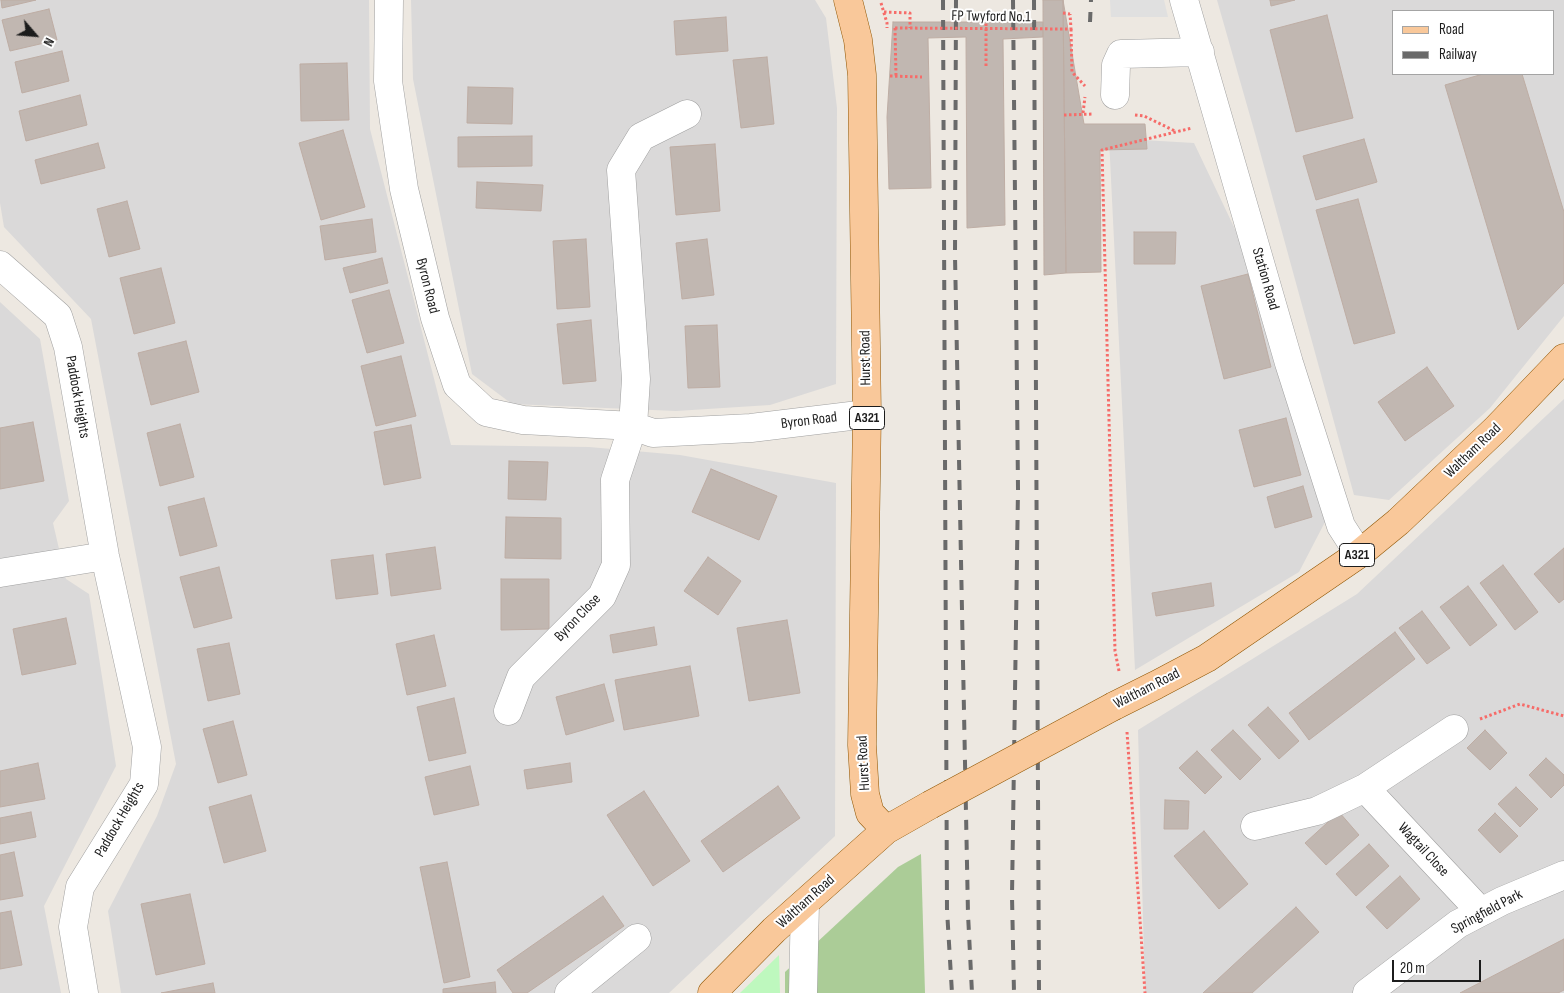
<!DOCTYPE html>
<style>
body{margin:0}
#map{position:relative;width:1564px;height:993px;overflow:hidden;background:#ede8e1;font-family:"Sofia Sans Condensed",sans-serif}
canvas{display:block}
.legend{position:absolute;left:1392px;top:10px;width:162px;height:65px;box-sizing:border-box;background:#fff;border:1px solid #a4a4a4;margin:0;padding:6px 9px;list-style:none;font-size:15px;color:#1c1c1c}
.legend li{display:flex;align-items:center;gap:10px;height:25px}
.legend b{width:25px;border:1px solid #a4a4a4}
.north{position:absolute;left:10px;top:10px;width:50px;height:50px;-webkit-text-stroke:4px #fff;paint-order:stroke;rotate:117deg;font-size:14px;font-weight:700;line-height:20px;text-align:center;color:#1c1c1c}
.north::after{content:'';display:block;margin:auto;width:18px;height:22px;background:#1c1c1c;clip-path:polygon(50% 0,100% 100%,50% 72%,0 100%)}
.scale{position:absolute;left:1392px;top:960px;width:89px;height:22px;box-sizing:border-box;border:2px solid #1c1c1c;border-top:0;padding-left:6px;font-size:15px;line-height:18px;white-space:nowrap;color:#1c1c1c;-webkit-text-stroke:4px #fff;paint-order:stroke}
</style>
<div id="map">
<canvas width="1564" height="993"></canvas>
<ul class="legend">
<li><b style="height:6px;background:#f9c89a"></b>Road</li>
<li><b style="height:6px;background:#6a6a6a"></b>Railway</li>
</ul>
<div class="north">N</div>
<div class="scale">20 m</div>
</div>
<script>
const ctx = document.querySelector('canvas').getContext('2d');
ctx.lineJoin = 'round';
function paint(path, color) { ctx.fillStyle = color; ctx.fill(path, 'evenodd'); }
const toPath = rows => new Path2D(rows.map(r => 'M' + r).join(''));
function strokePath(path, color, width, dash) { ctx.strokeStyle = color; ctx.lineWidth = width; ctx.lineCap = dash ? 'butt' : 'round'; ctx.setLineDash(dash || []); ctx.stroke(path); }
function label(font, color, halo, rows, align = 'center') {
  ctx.font = font + ' "Sofia Sans Condensed",sans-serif'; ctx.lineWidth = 4; ctx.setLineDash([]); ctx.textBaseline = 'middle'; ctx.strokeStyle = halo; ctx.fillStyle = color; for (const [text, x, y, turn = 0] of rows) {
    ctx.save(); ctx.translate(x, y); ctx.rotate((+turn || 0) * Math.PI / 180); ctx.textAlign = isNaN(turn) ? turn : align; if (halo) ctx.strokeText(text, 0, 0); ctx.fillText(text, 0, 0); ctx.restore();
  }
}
paint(toPath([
 [0,0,369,0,370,129,451,445,589,447,680,455,836,483,835,836,669,993,121,993,108,911,157,816,176,764,91,319,4,227,0,203],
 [411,0,815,0,826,18,837,108,836,384,770,405,676,411,512,404,472,374,413,79],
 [1217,0,1564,0,1564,316,1490,408,1389,500,1354,495,1256,137],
 [1393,11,1553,11,1553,74,1393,74],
 [1109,138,1194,143,1243,246,1325,522,1299,572,1135,670],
 [0,302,40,339,69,501,53,523,66,579,89,594,116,766,44,906,61,993,0,993],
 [1564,399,1564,993,1145,993,1138,730,1357,594]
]), '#dad9d9');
paint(toPath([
 [921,854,925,993,785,993,785,972,898,867]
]), '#abcc97');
paint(toPath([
 [779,955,780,993,740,993]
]), '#bef8be');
paint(toPath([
 [1110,0,1164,0,1168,17,1111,17]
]), '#e0e0e0');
const building = toPath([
 [1,0,36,0,2,8,1,0],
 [1043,0,1063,0,1066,273,1044,275,1043,0],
 [1063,0,1084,124,1145,124,1147,149,1100,150,1101,272,1066,273,1063,0],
 [1270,0,1295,0,1271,6,1270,0],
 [49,9,57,40,10,51,2,20,49,9],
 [1327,15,1353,118,1296,132,1270,30,1327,15],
 [726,17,728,51,676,55,674,21,726,17],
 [893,22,1043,22,1043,37,1003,39,1005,225,967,228,966,37,928,38,931,188,889,189,887,117,893,22],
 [62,51,69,81,22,93,15,62,62,51],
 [767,57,774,124,741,128,733,60,767,57],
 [347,63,349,120,301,121,300,64,347,63],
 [1483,74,1522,74,1564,212,1564,283,1518,330,1445,85,1483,74],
 [468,87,513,88,512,124,467,123,468,87],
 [80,95,87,125,26,141,19,111,80,95],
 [343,130,365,207,321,220,299,143,343,130],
 [532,136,532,166,458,167,458,137,532,136],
 [1364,139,1377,182,1316,200,1303,156,1364,139],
 [98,143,105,168,41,184,35,160,98,143],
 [715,144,720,211,676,215,670,147,715,144],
 [477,182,543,185,541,211,476,208,477,182],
 [1358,199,1395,333,1354,344,1316,210,1358,199],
 [127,201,140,249,109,257,97,209,127,201],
 [372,219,376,252,325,260,320,226,372,219],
 [1134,232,1176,232,1175,264,1134,264,1134,232],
 [586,239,590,307,557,309,553,241,586,239],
 [707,239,714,295,682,299,676,243,707,239],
 [382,258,388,283,350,293,343,268,382,258],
 [161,268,175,323,134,334,120,278,161,268],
 [1248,274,1271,367,1224,379,1201,286,1248,274],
 [389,290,404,343,367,353,352,300,389,290],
 [591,320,596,381,563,384,557,324,591,320],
 [717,325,720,387,688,388,685,326,717,325],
 [186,341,199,392,151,405,138,353,186,341],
 [401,356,416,416,376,426,361,366,401,356],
 [1427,367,1454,406,1405,441,1378,402,1427,367],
 [1286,418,1301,475,1254,487,1239,430,1286,418],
 [33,422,44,481,0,489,0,428,33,422],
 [180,424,194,477,160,486,147,433,180,424],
 [411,425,421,478,384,485,374,432,411,425],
 [509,461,548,462,546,500,508,499,509,461],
 [711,469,777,496,759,540,692,512,711,469],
 [1303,486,1312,517,1275,528,1267,497,1303,486],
 [204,498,217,546,180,556,168,507,204,498],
 [506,517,561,518,561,559,505,558,506,517],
 [435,547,441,589,391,596,386,554,435,547],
 [1564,548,1564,599,1559,603,1534,574,1564,548],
 [373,555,378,594,336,599,331,560,373,555],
 [708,557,741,581,718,615,684,591,708,557],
 [1503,565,1538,612,1515,630,1480,583,1503,565],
 [219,567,232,618,194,628,180,577,219,567],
 [501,579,549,579,549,629,501,630,501,579],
 [1211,583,1214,606,1156,616,1152,593,1211,583],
 [1468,586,1497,625,1470,646,1440,607,1468,586],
 [1422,611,1450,648,1427,664,1399,628,1422,611],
 [66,618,76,664,22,675,13,629,66,618],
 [787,620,800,693,749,701,737,628,787,620],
 [654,627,657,645,613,653,610,635,654,627],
 [1395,632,1415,659,1309,740,1289,713,1395,632],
 [434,635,446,686,407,695,396,644,434,635],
 [229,643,240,694,208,701,197,649,229,643],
 [690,666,699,716,624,730,615,680,690,666],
 [604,684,614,721,566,735,556,697,604,684],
 [454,698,466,753,429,761,417,707,454,698],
 [1268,707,1299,741,1279,759,1248,725,1268,707],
 [233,721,247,775,218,783,203,729,233,721],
 [1233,730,1261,759,1240,780,1211,750,1233,730],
 [1485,730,1507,753,1490,770,1467,748,1485,730],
 [1197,751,1222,777,1205,794,1179,768,1197,751],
 [1546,758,1564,775,1564,785,1551,798,1529,775,1546,758],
 [38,763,45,799,0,807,0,771,38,763],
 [570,763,572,782,527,789,524,770,570,763],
 [470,766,479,805,434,815,425,777,470,766],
 [778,786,800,818,723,872,701,841,778,786],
 [1516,787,1538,809,1520,827,1498,804,1516,787],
 [644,791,690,861,653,886,607,815,644,791],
 [251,795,266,851,224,863,209,807,251,795],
 [1165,800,1189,801,1188,829,1164,829,1165,800],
 [31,812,36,837,0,844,0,818,31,812],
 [1339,812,1359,835,1326,865,1305,843,1339,812],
 [1495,813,1518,836,1500,853,1478,830,1495,813],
 [1204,831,1248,884,1219,909,1174,856,1204,831],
 [1369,844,1389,866,1356,896,1336,874,1369,844],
 [14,852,23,896,0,900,0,855,14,852],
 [447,862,470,977,444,983,420,867,447,862],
 [1400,876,1420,899,1387,929,1366,907,1400,876],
 [190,894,205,964,156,975,141,904,190,894],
 [603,896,624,926,527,993,513,993,497,970,603,896],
 [1296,907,1319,932,1252,993,1203,993,1296,907],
 [11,911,22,965,0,969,0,913,11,911],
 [1564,939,1564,990,1558,993,1460,993,1564,939],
 [495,982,496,993,443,993,443,989,495,982],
 [213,983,215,993,161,993,213,983]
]);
paint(building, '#c1b7b1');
strokePath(building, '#beada4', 1);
const minor = toPath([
 [389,0,388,81,404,189,435,318,457,385,486,412,523,420,633,426,615,480,616,565,602,596,521,677,508,711],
 [1184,0,1289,363,1326,479,1341,526,1359,554],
 [1115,95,1116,65,1121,54,1200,52],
 [687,114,641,137,621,170,636,379,633,426,653,433,751,428,867,414],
 [0,265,58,316,68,347,105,556,147,747,144,784,80,887,73,927,84,993],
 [0,573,105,556],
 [1365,788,1481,912],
 [1255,826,1317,811,1365,788,1454,729],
 [569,993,637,938],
 [803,993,805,903],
 [1367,993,1458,924,1502,901,1564,875]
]);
const major = toPath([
 [848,0,858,40,862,75,867,414,862,745,865,794,870,813,886,830],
 [1114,706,1156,685,1207,658,1359,554,1398,522,1496,429,1564,358],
 [712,993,774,930,886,830,930,805]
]);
strokePath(minor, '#a0a0a0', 29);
strokePath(major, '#905603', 29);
strokePath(toPath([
 [881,3,887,23,887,28],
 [884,12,910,13,910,28],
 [1063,13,1070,14],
 [895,28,896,76],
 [1071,29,1072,72,1085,86],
 [986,66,986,13],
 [890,76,922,77],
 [1083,113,1085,97],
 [1064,115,1094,114],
 [1135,115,1144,116,1175,131],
 [1119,671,1115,651,1102,150,1192,128],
 [1480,719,1520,704,1564,716],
 [1127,732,1145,993]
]), '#f66c69', 3, [2.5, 2.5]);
strokePath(minor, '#fff', 28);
strokePath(major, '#f9c89a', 28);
strokePath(toPath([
 [943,0,947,910,952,993],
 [956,0,955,256,968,914,972,993],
 [1013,0,1018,489,1012,896,1014,993],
 [1034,0,1039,993],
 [1090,22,1091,0]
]), '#6a6a6a', 4, [10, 10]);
const majorBridge = toPath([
 [930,805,1114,706]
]);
strokePath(majorBridge, '#905603', 29, []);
strokePath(toPath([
 [895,28,1071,29,1070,14]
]), '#f66c69', 3, [2.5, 2.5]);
strokePath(majorBridge, '#f9c89a', 28);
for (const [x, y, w] of [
 [867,418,35],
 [1357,555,35]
]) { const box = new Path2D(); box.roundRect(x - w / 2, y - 11.5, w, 23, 4); ctx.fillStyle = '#fff'; ctx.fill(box); strokePath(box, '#1c1c1c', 1); }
label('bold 14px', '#1c1c1c', null, [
 ["A321",867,418],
 ["A321",1357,555]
]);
label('15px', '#1c1c1c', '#fff', [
 ["FP Twyford No.1",991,17,1],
 ["Station Road",1265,279,74],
 ["Byron Road",427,286,76],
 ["Hurst Road",866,358,-91],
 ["Paddock Heights",77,397,80],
 ["Byron Road",809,421,-7],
 ["Waltham Road",1473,451,-44],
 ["Byron Close",578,618,-46],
 ["Waltham Road",1147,689,-27],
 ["Hurst Road",864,763,-93],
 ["Paddock Heights",120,820,-60],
 ["Wagtail Close",1423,850,47],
 ["Waltham Road",806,902,-42],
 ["Springfield Park",1487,912,-28]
]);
</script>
